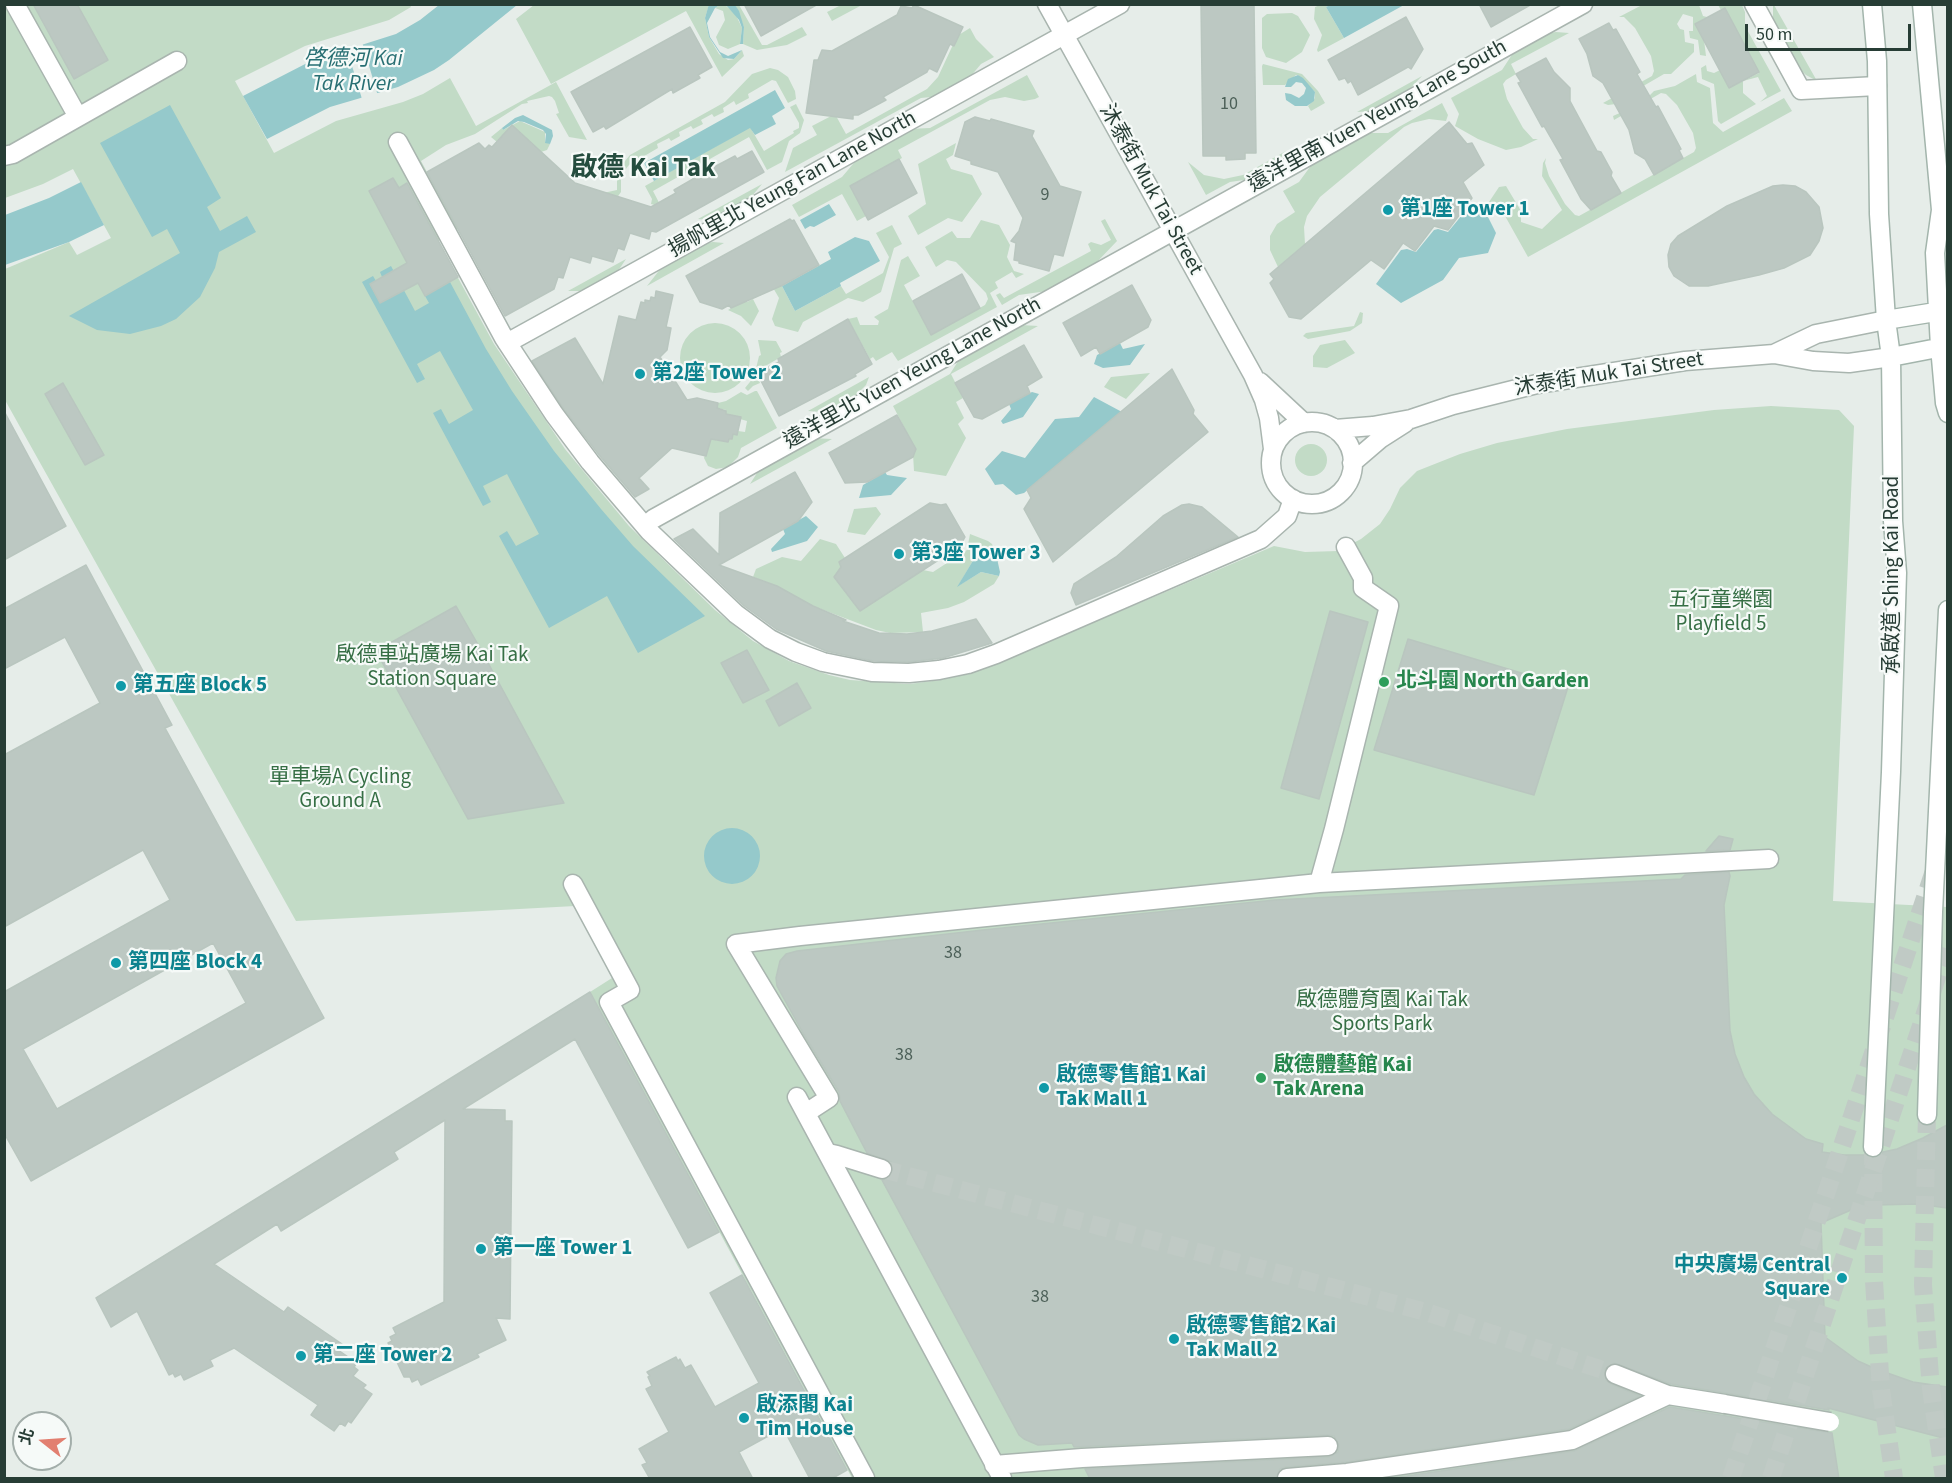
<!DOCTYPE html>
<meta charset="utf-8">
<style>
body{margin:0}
#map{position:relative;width:1952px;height:1483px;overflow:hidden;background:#e6ede9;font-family:"Source Sans 3","Noto Sans TC",sans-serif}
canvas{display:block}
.frame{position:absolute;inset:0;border:6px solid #273d35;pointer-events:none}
.north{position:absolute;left:12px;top:1411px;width:60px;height:60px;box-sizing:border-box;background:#f6faf8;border:2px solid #a3aeaa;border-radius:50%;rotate:287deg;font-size:16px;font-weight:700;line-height:24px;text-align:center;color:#273d35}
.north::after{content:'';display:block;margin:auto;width:21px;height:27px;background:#e27f70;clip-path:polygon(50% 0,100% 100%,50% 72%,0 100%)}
.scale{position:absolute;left:1745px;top:24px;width:166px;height:27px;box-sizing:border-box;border:3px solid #273d35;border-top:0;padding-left:8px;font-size:18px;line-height:21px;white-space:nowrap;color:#273d35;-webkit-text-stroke:4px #f6faf8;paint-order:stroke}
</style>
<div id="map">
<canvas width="1952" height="1483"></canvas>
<div class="frame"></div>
<div class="north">北</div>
<div class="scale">50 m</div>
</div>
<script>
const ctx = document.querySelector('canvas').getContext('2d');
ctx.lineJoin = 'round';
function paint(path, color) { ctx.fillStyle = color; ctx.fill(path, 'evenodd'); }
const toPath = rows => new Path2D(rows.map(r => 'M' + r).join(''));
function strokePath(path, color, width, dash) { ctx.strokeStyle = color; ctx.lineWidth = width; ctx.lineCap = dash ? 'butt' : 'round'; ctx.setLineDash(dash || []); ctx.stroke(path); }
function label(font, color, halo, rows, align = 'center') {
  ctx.font = font + ' "Source Sans 3","Noto Sans TC",sans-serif'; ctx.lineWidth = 4.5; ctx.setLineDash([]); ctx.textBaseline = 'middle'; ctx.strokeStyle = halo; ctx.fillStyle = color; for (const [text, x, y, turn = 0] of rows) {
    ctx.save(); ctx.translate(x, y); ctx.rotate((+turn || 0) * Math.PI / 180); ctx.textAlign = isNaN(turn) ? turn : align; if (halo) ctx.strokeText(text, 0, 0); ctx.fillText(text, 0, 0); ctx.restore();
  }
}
paint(toPath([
 [4,5,410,5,411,7,389,20,305,46,235,81,274,153,336,121,403,102,423,94,450,78,476,126,556,82,587,140,569,137,556,114,559,113,555,101,552,97,549,96,527,101,528,103,522,104,475,134,446,145,421,161,458,229,438,241,494,344,565,449,629,526,715,610,753,641,789,661,829,675,850,680,909,684,940,680,969,674,998,663,1274,546,1305,552,1338,551,1361,539,1380,524,1390,509,1400,488,1417,471,1460,454,1497,443,1567,429,1714,410,1771,406,1839,410,1854,426,1833,901,1947,907,1947,1478,852,1478,590,992,612,978,575,906,296,921,5,400,5,269,69,242,77,255,111,238,73,169,43,184,5,198],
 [534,5,709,5,705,18,709,37,719,54,728,60,734,59,742,50,744,56,722,77,686,11,551,84,516,19],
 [725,5,735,13,742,28,740,44,728,49,719,45,716,37,725,20,723,11,715,8,718,6],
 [735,5,739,5,762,45,767,45,802,27,807,35,787,45,757,50,743,44,744,27],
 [841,5,841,4,862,5,832,21,827,12],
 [1320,5,1330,5,1326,7,1344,38,1318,52,1317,50,1322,35,1314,19,1315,7],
 [1642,5,1699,5,1703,16,1707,17,1695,24,1704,40,1706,56,1700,55,1698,40,1690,38,1689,31,1693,31,1693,17,1683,14,1677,24,1680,29,1684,30,1685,42,1694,44,1694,52,1671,74,1664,74,1633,92,1624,103,1608,105,1603,103,1652,76,1654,71,1651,56,1635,28,1624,17,1619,17],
 [1718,5,1742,5,1745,12,1745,26,1781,91,1760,102,1767,96,1758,77,1743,81,1743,93,1756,104,1721,124,1718,121,1714,84,1702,79,1701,68,1706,65,1707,71,1714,73,1720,70,1729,88,1759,73,1725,8,1721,10],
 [1773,5,1774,5,1817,81,1806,75,1794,64,1778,34,1773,20],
 [1292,13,1298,16,1310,35,1302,52,1286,63,1266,57,1262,48,1262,18,1267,14],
 [970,28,976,39,994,57,981,64,965,83,941,96,921,98,785,172,793,148,817,135,812,126,835,114,846,134,927,89,938,77,957,36],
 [1556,32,1569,33,1511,64,1516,74,1506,80,1503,84,1507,99,1523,128,1533,139,1538,139,1521,147,1506,150,1478,139,1455,126,1459,114,1451,98,1502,70,1515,50,1541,34],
 [1263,64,1302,74,1318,91,1325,103,1311,111,1308,106,1315,98,1315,92,1298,75,1296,75,1285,85,1263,85,1262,66],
 [770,68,778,70,788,77,795,91,796,99,788,103,776,81,772,80,748,94,749,98,736,105,734,101,723,108,724,112,714,117,712,114,701,120,703,124,693,129,691,126,679,132,680,136,671,141,669,138,657,144,658,148,629,165,621,175,621,192,616,199,594,195,617,190,617,174,620,167,630,155,725,102,752,74],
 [1696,74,1697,82,1710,88,1713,123,1723,132,1784,98,1792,111,1528,257,1500,207,1493,210,1489,202,1499,187,1506,186,1521,211,1521,222,1542,229,1562,210,1542,176,1543,163,1546,158,1545,163,1549,176,1565,204,1575,215,1579,216,1694,152,1696,148,1693,133,1677,105,1666,94,1661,93,1614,120,1613,116,1642,103,1654,91,1675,86],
 [1027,75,1039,97,1035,99,1024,101,1005,97,990,100,898,150,902,158,850,186,866,216,857,221,842,194,799,217,792,205,842,177,864,151,908,129,930,128],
 [1422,76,1404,95,1373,111,1357,112],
 [1442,103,1448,115,1446,121,1429,119,1412,123,1404,127,1320,197,1307,216,1304,227,1305,244,1278,267,1270,250,1270,236,1277,224,1295,212,1283,191,1299,182,1315,160,1368,133,1388,133],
 [796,104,804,120,800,133,789,141,782,162,767,170,749,137,653,191,670,224,660,229,655,205,651,204,652,199,645,186,750,127,764,151,794,133,793,131,799,128,799,123,790,107],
 [520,121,545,132,545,142,550,144,547,150,541,152,512,125,497,142,491,137,502,128,503,130],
 [956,143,953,155,946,159,951,169,972,175,982,194,962,222,948,218,918,235,908,216,926,204,918,164],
 [1286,151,1275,165,1251,179,1230,182,1206,195,1188,162,1204,175,1224,179,1243,175],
 [762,184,747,202,727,215,711,220,698,219],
 [1105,219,1117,241,1095,264,1080,274,1047,291,1019,295,1002,305,996,295,1000,293,1004,298,1091,251,1088,244,1091,242,1101,245,1111,240,1101,221],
 [981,220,999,225,1010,245,1007,257,1014,271,1024,274,1016,278,1012,272,995,282,998,288,990,293,997,307,898,361,892,352,876,361,873,357,870,359,848,319,857,317,860,325,878,325,879,321,874,317,888,309,901,260,908,256,920,276,904,285,931,335,985,305,988,299,986,293,956,262,947,260,936,267,925,247,952,231,957,238,970,238],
 [892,225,902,244,894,248,881,292,863,302,848,298,803,322,798,332,775,326,772,319,779,298,772,286,783,285,782,286,795,311,841,286,846,294,883,273,889,257,876,233],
 [713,242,724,243,647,286,665,263,701,244],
 [626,259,616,274,587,291,568,291],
 [753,299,759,311,751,326,741,316,728,310,746,300,747,302],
 [1360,312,1363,313,1362,323,1350,331,1308,339,1303,336,1306,333,1354,326],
 '680 358a35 35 0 1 1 70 0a35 35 0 1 1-70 0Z',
 [1021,325,1038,326,951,374,963,398,956,402,964,418,958,424,966,438,946,476,914,471,913,454,915,448,893,406,950,374,962,355,1003,328],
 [758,340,776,341,782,352,780,353,781,357,760,369,757,375,760,383,753,386,748,391,745,388,754,377,759,356,761,355],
 [1345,340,1355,353,1327,368,1313,367,1313,356,1320,345],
 [1150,373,1126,399,1104,387,1111,377],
 [869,377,866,385,854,397,837,408,823,412,808,411],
 [755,391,757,391,777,428,741,448,738,457,728,467,716,469,708,466,704,458,710,439,721,441,732,439,733,434,737,435,738,431,745,432,747,421,740,419,741,417,726,414,726,410,717,408,718,403,726,401,741,392,747,395],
 [812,438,832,439,750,484,764,462],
 '1295 460a16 16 0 1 1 32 0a16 16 0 1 1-32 0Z',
 [876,507,881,514,865,535,847,532,854,509],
 [970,534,988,541,992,544,996,554,977,554,958,586,981,572,999,576,994,584,964,602,948,608,921,613,923,632,890,633,876,630,813,606,777,586,753,577,756,569,782,557,801,561,820,539,836,544,845,558,840,564,842,569,836,579,857,606,873,602,923,570,933,572,967,550]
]), '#c2dbc6');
paint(toPath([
 [709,4,735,5,739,11,744,27,743,44,740,44,742,28,739,20,726,5,718,6,715,8,707,23,710,37,720,52,728,56,742,50,734,59,723,58,709,37,705,18],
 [439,5,517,5,449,60,434,70,398,87,330,107,267,139,243,96,311,61,396,34,420,20],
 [1330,5,1330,4,1404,5,1344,38,1326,7],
 [1298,75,1303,78,1315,92,1314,101,1307,106,1295,106,1286,100,1285,93,1291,94,1299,98,1304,94,1306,88,1302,83,1296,82,1291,87,1285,87,1288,79],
 [775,90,785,108,772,116,776,124,755,135,750,128,654,181,644,163],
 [170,105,221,198,207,207,220,231,247,216,256,232,219,252,215,268,200,297,176,319,161,326,130,334,97,330,69,316,180,253,167,229,152,237,100,143],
 [523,115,552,130,553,136,550,144,545,143,546,134,543,130,524,122,518,121,503,130,502,128,515,118],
 [81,182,104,225,69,242,5,265,5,215,49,198],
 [829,204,836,215,814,227,810,226,805,229,800,220],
 [1486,204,1491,213,1488,217,1496,233,1488,253,1459,258,1443,280,1401,303,1376,284,1401,250,1407,249,1416,252,1434,230,1438,229,1448,232,1467,209,1479,212],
 [855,237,869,241,880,261,840,283,841,286,795,311,782,286,831,259,828,252],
 [391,266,415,311,429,303,425,296,450,282,486,349,512,391,554,451,601,509,633,546,705,616,638,653,607,596,549,628,499,536,507,531,516,546,539,534,507,474,483,486,491,502,483,506,433,413,441,409,449,424,473,410,440,351,417,364,425,379,417,383,362,282,373,276,376,281,370,285,380,303,382,277,380,272],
 [1120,343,1123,349,1145,344,1130,365,1103,368,1094,364,1097,355],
 [1032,392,1039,394,1023,417,1003,424,1001,421,1011,409,1009,404],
 [1094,397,1122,412,1024,493,1016,495,1003,484,995,485,985,469,1002,451,1025,458,1055,419,1079,417],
 [885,472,887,475,907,478,891,495,859,498,863,485],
 [806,516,818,527,807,541,772,552,771,549,785,534,783,529],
 [977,554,996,554,1000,572,999,576,981,572,957,587],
 '704 856a28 28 0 1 1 56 0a28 28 0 1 1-56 0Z'
]), '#95c9cb');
paint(toPath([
 [362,42,378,96,362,99,346,46]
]), '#e6ede9');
const building = toPath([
 [33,4,77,4,108,60,74,79,33,4],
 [744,4,818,4,761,36,744,4],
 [1201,4,1254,4,1256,153,1245,153,1245,159,1226,160,1226,156,1203,156,1201,4],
 [1479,4,1532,4,1491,27,1479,4],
 [914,5,963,27,954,46,950,44,937,72,929,68,927,72,883,97,886,100,858,115,853,115,853,119,806,113,814,60,818,60,822,50,832,51,897,15,901,6,912,8,914,5],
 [1725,8,1759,72,1729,88,1695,24,1725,8],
 [1406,17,1423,49,1411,69,1408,67,1358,95,1351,81,1348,83,1345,78,1339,80,1328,60,1406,17],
 [1609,23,1613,30,1616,29,1640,72,1637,74,1656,107,1658,106,1681,149,1679,150,1683,158,1654,175,1645,159,1635,153,1629,130,1603,83,1593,76,1587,54,1579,39,1609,23],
 [690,27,712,67,698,75,700,78,673,93,672,89,606,129,604,126,593,132,571,92,690,27],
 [1546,58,1554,72,1570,88,1570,101,1597,151,1601,152,1612,172,1611,176,1621,193,1591,210,1581,199,1560,160,1563,159,1544,126,1542,127,1518,83,1521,82,1516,74,1546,58],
 [975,117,990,121,991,119,1034,131,1032,136,1060,186,1081,192,1063,256,1054,254,1049,271,1019,263,1019,261,1014,260,1016,243,1011,241,1019,231,1023,218,998,172,971,164,971,161,955,156,965,122,975,117],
 [1449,122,1467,144,1472,143,1484,165,1463,182,1472,198,1448,230,1434,226,1415,251,1403,243,1384,269,1371,260,1301,319,1289,317,1270,283,1274,279,1270,274,1449,122],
 [512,125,575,183,651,207,676,193,674,190,693,179,692,176,714,163,716,166,735,156,737,159,752,151,764,172,656,232,651,231,649,239,630,233,624,250,618,248,613,262,592,256,590,263,570,257,563,278,558,277,554,289,505,316,427,172,479,143,485,149,489,145,492,147,512,125],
 [899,159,917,193,868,220,850,186,899,159],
 [393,178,399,188,407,183,458,277,425,296,418,283,380,303,370,284,407,263,369,191,393,178],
 [1783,185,1795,186,1806,192,1819,207,1823,228,1819,241,1810,255,1784,268,1759,275,1708,286,1689,286,1674,276,1669,267,1668,255,1671,244,1678,236,1727,206,1773,186,1783,185],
 [790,219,792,221,794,220,819,265,783,285,731,308,729,305,722,309,700,302,686,276,790,219],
 [962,274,980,308,931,335,913,301,962,274],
 [1132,285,1151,320,1148,327,1100,354,1096,347,1081,356,1063,323,1132,285],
 [656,291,673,295,666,327,671,328,667,350,660,357,687,400,697,398,718,403,717,408,726,411,726,414,741,417,737,435,733,434,732,439,729,439,728,442,711,439,706,456,672,448,639,478,649,489,635,497,599,455,563,408,532,361,575,338,603,384,619,316,636,320,641,302,645,303,645,300,650,301,651,297,655,298,656,291],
 [848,319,872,364,855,374,856,376,779,416,759,377,766,373,765,371,770,366,779,362,778,359,848,319],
 [1024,345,1042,377,1027,386,1030,393,982,419,974,417,955,383,1024,345],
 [1172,369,1194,410,1193,414,1208,432,1053,562,1024,509,1031,498,1027,490,1172,369],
 [63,383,104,455,85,465,45,394,63,383],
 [4,411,66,526,4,560,4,411],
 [897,415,916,449,913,457,867,482,845,483,829,453,897,415],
 [795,472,812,502,798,521,719,565,777,586,813,606,846,620,843,621,879,633,907,634,932,631,976,619,992,643,943,658,909,662,873,661,826,651,776,629,743,605,674,539,693,529,719,555,720,513,795,472],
 [930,503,941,505,946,504,965,537,960,546,860,611,834,577,841,567,839,562,930,503],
 [1189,504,1202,507,1238,537,1076,605,1071,593,1074,584,1116,557,1163,516,1182,505,1189,504],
 [86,565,172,725,165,728,324,1018,31,1181,4,1133,4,992,170,900,143,850,4,927,4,755,100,703,65,637,4,669,4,609,86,565],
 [213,943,246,1003,57,1109,23,1049,213,943],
 [456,606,480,648,564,803,468,819,376,651,456,606],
 [1330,611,1368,622,1319,799,1281,788,1330,611],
 [1408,639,1568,687,1534,795,1374,750,1408,639],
 [747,650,769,690,743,703,721,663,747,650],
 [797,683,811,708,779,726,766,701,797,683],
 [1719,836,1733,839,1730,850,1706,851,1719,836],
 [1729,872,1730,876,1724,905,1730,1031,1735,1054,1744,1077,1754,1094,1772,1114,1806,1139,1823,1144,1822,1152,1844,1155,1865,1155,1873,1158,1879,1157,1883,1152,1897,1149,1923,1138,1947,1125,1947,1208,1918,1204,1875,1205,1851,1210,1821,1223,1825,1337,1858,1361,1876,1369,1913,1382,1947,1387,1947,1439,1828,1408,1829,1410,1671,1384,1614,1363,1605,1369,1606,1380,1611,1384,1640,1396,1569,1429,1346,1462,1286,1467,1280,1469,1276,1479,1090,1479,1085,1469,1329,1457,1338,1452,1339,1445,1334,1436,1327,1435,1074,1447,1072,1443,1038,1445,1024,1439,1019,1435,882,1180,889,1178,892,1173,891,1162,867,1153,840,1101,839,1092,803,1033,777,986,776,978,780,961,786,954,797,951,983,930,1275,900,1681,879,1685,875,1729,872],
 [590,992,719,1232,688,1248,575,1039,463,1109,505,1110,505,1121,512,1121,510,1319,496,1318,506,1340,477,1354,479,1357,421,1385,418,1379,412,1382,410,1377,404,1377,388,1343,392,1341,390,1337,396,1334,393,1328,444,1302,445,1120,394,1152,398,1159,281,1231,277,1224,214,1264,284,1312,288,1307,342,1344,338,1350,357,1363,354,1367,358,1370,353,1376,366,1385,363,1388,372,1394,351,1423,348,1421,345,1426,340,1423,334,1431,311,1415,318,1405,234,1348,210,1360,213,1366,184,1380,181,1374,175,1377,173,1373,169,1375,137,1311,111,1327,96,1298,590,992],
 [742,1275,847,1470,831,1479,810,1479,783,1428,739,1452,753,1479,650,1479,642,1465,647,1463,639,1449,669,1432,646,1389,652,1386,648,1377,650,1376,647,1372,676,1357,678,1361,680,1359,685,1368,691,1365,715,1407,759,1383,710,1293,742,1275],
 [1670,1407,1832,1433,1839,1479,1387,1479,1574,1451,1670,1407]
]);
paint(building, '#bcc8c2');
strokePath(building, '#b9c6bf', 1.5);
strokePath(toPath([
 [882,1169,1426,1312,1615,1374]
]), '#c0cac5', 18, [18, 9]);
strokePath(toPath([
 [1927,1115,1923,1285,1931,1389,1944,1478],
 [1873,1147,1874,1281,1881,1390,1894,1478]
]), '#c0cac5', 18, [18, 9]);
strokePath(toPath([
 [1731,1478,1948,829],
 [1771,1478,1948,944]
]), '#c0cac5', 18, [18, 9]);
const street = toPath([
 [15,4,78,117],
 [1047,4,1253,375,1264,400,1269,418,1273,449],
 [1754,4,1801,90,1877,86],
 [398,142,504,338,554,414,590,462,649,531,736,614,770,639,796,652,823,662,872,672,909,673,939,670,968,664,996,654,1261,539,1287,516,1293,499],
 [4,156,13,154,177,61],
 [507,343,1120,4],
 [1774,354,1816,334,1886,320],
 [1260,382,1304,423],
 '1271 463a41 41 0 1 1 82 0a41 41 0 1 1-82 0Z',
 [1335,429,1373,426,1411,419,1453,405,1537,384,1685,361,1774,354,1813,361,1849,363,1891,357],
 [1352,463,1380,439,1405,423],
 [653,519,1583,4],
 [1319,883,1334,829,1389,606,1363,588,1363,578,1346,547],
 [573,884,630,990,609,1002,865,1478],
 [797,1097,1002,1478],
 [806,1113,829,1098,736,944,800,936,1319,883,1769,859],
 [828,1153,837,1155,882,1169],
 [1615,1374,1668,1395,1725,1404],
 [994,1465,1082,1458,1328,1446],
 [1287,1478,1347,1473,1572,1440,1668,1395]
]);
const secondary = toPath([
 [1872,4,1877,61,1879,214,1886,320,1891,357,1893,521,1897,573,1891,772,1873,1147],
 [1922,4,1941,210,1935,253,1940,347,1945,403,1948,413],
 [1886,320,1948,310],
 [1891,357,1948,346],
 [1927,1115,1933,912,1948,610]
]);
strokePath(street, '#a9b5af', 21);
strokePath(secondary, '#a3b5ac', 21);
strokePath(street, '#fff', 18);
strokePath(secondary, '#fff', 18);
const streetBridge = toPath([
 [1725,1404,1830,1422]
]);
strokePath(streetBridge, '#a9b5af', 21, []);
strokePath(streetBridge, '#fff', 18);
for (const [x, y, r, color] of [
 [1388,210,6,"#0f9aa8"],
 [640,374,6,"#0f9aa8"],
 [899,554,6,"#0f9aa8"],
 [1384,682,6,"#2e9e5b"],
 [121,686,6,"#0f9aa8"],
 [116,963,6,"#0f9aa8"],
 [1261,1078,6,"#2e9e5b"],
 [1044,1088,6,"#0f9aa8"],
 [481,1249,6,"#0f9aa8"],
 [1842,1278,6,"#0f9aa8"],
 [1174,1339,6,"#0f9aa8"],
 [301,1356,6,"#0f9aa8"],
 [744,1418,6,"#0f9aa8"]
]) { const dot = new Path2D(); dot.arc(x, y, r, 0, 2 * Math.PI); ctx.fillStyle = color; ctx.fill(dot); strokePath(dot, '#f6faf8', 2); }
label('18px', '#4c6058', null, [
 ["10",1229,105],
 ["9",1045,196],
 ["38",953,954],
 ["38",904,1056],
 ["38",1040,1298]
]);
label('21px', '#273d35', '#f6faf8', [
 ["遠洋里南 Yuen Yeung Lane South",1378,117,-29],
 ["揚帆里北 Yeung Fan Lane North",793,185,-29],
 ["沐泰街 Muk Tai Street",1150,190,61],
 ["遠洋里北 Yuen Yeung Lane North",913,374,-29],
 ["沐泰街 Muk Tai Street",1609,375,-9],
 ["承啟道 Shing Kai Road",1893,575,-90]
]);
label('bold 21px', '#0d838f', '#f6faf8', [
 ["第1座 Tower 1",1400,210],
 ["第2座 Tower 2",652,374],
 ["第3座 Tower 3",911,554],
 ["第五座 Block 5",133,686],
 ["第四座 Block 4",128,963],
 ["啟德零售館1 Kai",1056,1076],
 ["Tak Mall 1",1056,1100],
 ["第一座 Tower 1",493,1249],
 ["中央廣場 Central",1830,1266,"right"],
 ["Square",1830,1290,"right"],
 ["啟德零售館2 Kai",1186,1327],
 ["Tak Mall 2",1186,1351],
 ["第二座 Tower 2",313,1356],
 ["啟添閣 Kai",756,1406],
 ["Tim House",756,1430]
], 'left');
label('21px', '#366f45', '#f6faf8', [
 ["五行童樂園",1721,601],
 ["Playfield 5",1721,625],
 ["啟德車站廣場 Kai Tak",432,656],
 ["Station Square",432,680],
 ["單車場A Cycling",340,778],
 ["Ground A",340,802],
 ["啟德體育園 Kai Tak",1382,1001],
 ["Sports Park",1382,1025]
]);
label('bold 21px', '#27864d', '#f6faf8', [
 ["北斗園 North Garden",1396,682],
 ["啟德體藝館 Kai",1273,1066],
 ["Tak Arena",1273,1090]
], 'left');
label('italic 22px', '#286f73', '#f6faf8', [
 ["啓德河 Kai",353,60],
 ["Tak River",353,85]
]);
label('bold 27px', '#254d3f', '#f6faf8', [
 ["啟德 Kai Tak",643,170]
]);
</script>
